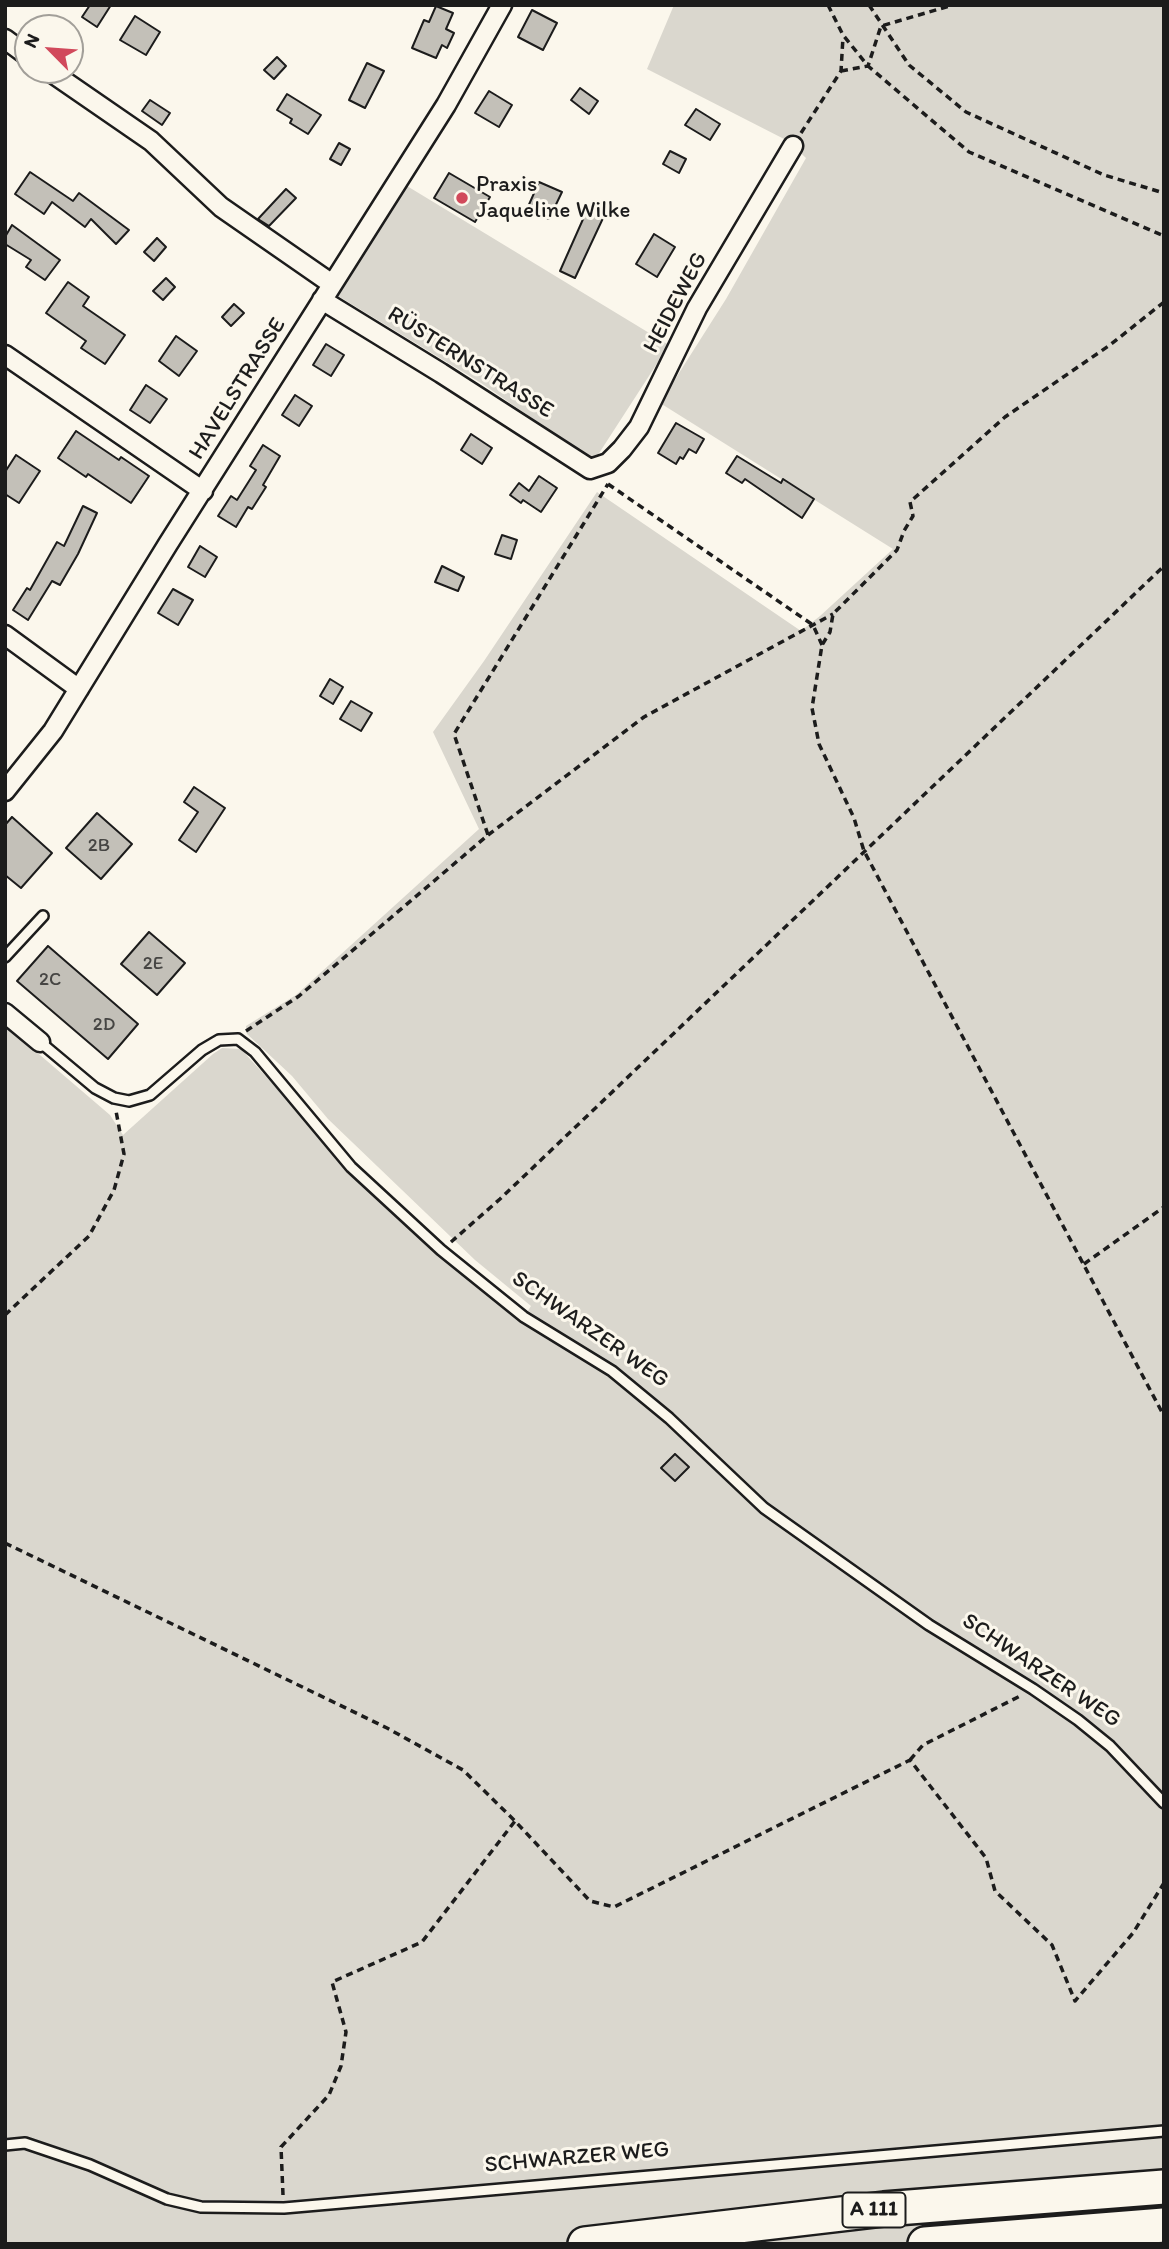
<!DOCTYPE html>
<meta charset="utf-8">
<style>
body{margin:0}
#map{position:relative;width:1169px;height:2249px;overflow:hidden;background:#fbf7ec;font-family:Itim,sans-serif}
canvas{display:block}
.frame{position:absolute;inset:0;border:7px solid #1c1c1c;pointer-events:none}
.north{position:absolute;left:14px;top:14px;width:70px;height:70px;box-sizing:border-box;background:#fbf7ec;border:2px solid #a29f99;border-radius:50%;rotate:295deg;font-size:19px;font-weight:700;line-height:28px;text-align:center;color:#1c1c1c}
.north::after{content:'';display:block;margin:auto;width:24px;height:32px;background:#d1495b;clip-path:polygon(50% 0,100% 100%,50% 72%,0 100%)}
</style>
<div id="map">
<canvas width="1169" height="2249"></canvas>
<div class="frame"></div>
<div class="north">N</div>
</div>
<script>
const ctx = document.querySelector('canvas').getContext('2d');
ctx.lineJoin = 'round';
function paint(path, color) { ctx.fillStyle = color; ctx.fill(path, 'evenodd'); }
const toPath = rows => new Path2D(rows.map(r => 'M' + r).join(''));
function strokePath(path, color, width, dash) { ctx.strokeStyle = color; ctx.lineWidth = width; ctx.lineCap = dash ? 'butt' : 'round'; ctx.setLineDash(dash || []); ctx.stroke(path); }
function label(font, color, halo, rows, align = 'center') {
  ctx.font = font + ' Itim,sans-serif'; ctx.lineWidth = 6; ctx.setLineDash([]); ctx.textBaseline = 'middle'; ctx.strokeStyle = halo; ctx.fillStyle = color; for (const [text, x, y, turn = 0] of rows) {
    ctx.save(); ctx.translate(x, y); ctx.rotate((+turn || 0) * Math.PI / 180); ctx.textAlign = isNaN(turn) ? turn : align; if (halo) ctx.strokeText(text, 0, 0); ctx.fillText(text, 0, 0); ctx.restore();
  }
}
paint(toPath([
 [674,5,1164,5,1164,2244,5,2244,5,1025,110,1115,123,1135,213,1054,222,1048,241,1049,372,1193,500,1306,522,1320,531,1306,475,1260,328,1119,292,1076,247,1034,246,1026,296,995,479,829,433,732,484,661,597,492,801,631,820,616,893,549,660,403,726,299,806,158,788,141,647,69],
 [407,186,669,345,594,461,481,383,338,296]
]), '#dad7ce');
const building = toPath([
 [90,5,111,5,97,27,82,17,90,5],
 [436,6,453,13,446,29,454,33,447,48,442,45,436,58,412,48,424,20,429,22,436,6],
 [532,10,557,23,543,50,518,37,532,10],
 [135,16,160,32,146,55,120,40,135,16],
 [277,57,286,66,274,79,264,70,277,57],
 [367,63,384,71,365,108,349,100,367,63],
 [580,88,598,101,589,114,571,100,580,88],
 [489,91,512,105,499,127,475,113,489,91],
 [287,94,321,115,308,134,290,123,292,119,277,110,287,94],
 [150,100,170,113,162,125,142,111,150,100],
 [696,109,720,124,710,140,685,125,696,109],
 [339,143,350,149,341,165,330,159,339,143],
 [670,151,686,159,679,173,663,164,670,151],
 [30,172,73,201,79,193,129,230,116,244,91,219,85,227,52,202,44,214,15,194,30,172],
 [449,173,490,197,475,222,434,198,449,173],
 [539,182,562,192,549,219,527,209,539,182],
 [286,189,296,198,269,226,258,219,286,189],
 [588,208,604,216,575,278,560,271,588,208],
 [12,225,60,260,45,280,26,267,31,260,5,244,5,237,12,225],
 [654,234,675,247,657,277,636,264,654,234],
 [157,238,166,247,154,261,144,252,157,238],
 [166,278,175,287,163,300,153,291,166,278],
 [68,282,89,297,83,306,125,335,105,364,81,348,86,341,46,313,68,282],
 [234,304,244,313,231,326,222,317,234,304],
 [176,336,197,351,179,376,159,361,176,336],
 [326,344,344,355,331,376,313,365,326,344],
 [146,385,167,399,150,423,130,410,146,385],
 [295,395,312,406,299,426,282,415,295,395],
 [676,423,704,439,696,453,689,449,683,459,680,457,676,464,658,453,676,423],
 [76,431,119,460,121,457,149,476,131,503,88,474,86,477,58,458,76,431],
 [471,434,492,448,482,464,461,450,471,434],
 [263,445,280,456,263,485,266,487,252,509,248,507,236,527,218,516,231,496,237,500,256,470,250,466,263,445],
 [16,455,40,471,19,503,5,494,5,472,16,455],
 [737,456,781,483,783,479,814,499,802,518,745,479,742,483,726,473,737,456],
 [539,476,557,488,541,512,523,500,521,503,510,495,519,483,529,491,539,476],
 [83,506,97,513,78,554,60,585,52,581,28,620,13,610,27,588,30,590,57,542,64,546,83,506],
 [502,535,517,540,511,559,495,554,502,535],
 [200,546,217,557,205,577,188,567,200,546],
 [442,566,464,577,458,591,435,582,442,566],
 [173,589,193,600,178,625,158,613,173,589],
 [330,679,343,687,333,704,320,696,330,679],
 [351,701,372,713,361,731,340,719,351,701],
 [194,787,225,808,196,852,179,840,198,812,184,802,194,787],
 [97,813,132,844,101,879,66,848,97,813],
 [12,817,52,853,21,888,5,875,5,825,12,817],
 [149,932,185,963,157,995,121,964,149,932],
 [48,946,138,1024,108,1059,17,981,48,946],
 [675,1454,689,1467,675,1481,661,1468,675,1454]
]);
paint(building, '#c3c0b8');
strokePath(building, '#1c1c1c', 2);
const service = toPath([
 [5,957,43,916],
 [40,1042,95,1088,114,1098,129,1101,150,1095,202,1050,219,1040,238,1039,255,1052,351,1167,441,1250,524,1317,612,1371,669,1418,764,1508,929,1625,1033,1689,1078,1720,1110,1746,1164,1803],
 [5,2145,25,2143,90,2165,167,2199,201,2207,284,2208,1164,2131]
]);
const minor = toPath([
 [5,39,28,56],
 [48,70,151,141,221,207,332,284],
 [322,300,441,373,590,469,608,463,622,449,639,427,697,308,793,146],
 [5,355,203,491],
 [5,635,79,689],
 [5,791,53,731,168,544,446,105,502,5],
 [5,1013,40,1042]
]);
const motorway = toPath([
 [585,2244,884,2209,1164,2187],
 [925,2244,1164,2225]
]);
strokePath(service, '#1c1c1c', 14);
strokePath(minor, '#1c1c1c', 23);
strokePath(motorway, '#1c1c1c', 38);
strokePath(toPath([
 [828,5,843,35,868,66,969,152,1164,236],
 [869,5,909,65,966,112,1104,175,1164,193],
 [841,71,868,66,881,26,953,5],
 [801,133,841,71,843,37],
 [1164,302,1110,345,1005,417,910,502,913,516,904,531,897,550,833,614,830,632,822,645,812,708,819,744,854,818,864,851,1164,1416],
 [608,484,813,625,822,645],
 [488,835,644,717,833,614],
 [246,1031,299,996,488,835,454,734,608,484],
 [451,1242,500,1199,1164,566],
 [1084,1264,1164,1207],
 [5,1315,89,1236,114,1190,124,1154,116,1111],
 [5,1543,387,1728,463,1770,515,1821,590,1901,614,1907,910,1760,986,1858,995,1891,1052,1945,1075,2001,1133,1933,1164,1883],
 [910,1760,923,1745,1022,1695],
 [283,2195,281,2147,329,2095,341,2066,346,2032,332,1982,422,1942,515,1821]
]), '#1c1c1c', 3.5, [7, 5]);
strokePath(service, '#fbf7ec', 9);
strokePath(minor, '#fbf7ec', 18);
strokePath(motorway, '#fbf7ec', 33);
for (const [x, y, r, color] of [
 [462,198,7,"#d1495b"]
]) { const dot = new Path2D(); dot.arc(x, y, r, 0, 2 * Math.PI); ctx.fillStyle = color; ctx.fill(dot); strokePath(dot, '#fbf7ec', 2.5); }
label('19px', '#464543', null, [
 ["2B",99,846],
 ["2E",153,964],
 ["2C",50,980],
 ["2D",104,1025]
]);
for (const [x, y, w] of [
 [874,2210,63]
]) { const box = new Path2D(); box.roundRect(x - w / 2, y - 17.5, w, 35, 5); ctx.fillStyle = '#fbf7ec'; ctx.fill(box); strokePath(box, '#1c1c1c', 2); }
label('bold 21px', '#1c1c1c', null, [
 ["A 111",874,2210]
]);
label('23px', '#1c1c1c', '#fbf7ec', [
 ["Praxis",476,185],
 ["Jaqueline Wilke",476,211]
], 'left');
label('23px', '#1c1c1c', '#fbf7ec', [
 ["HEIDEWEG",676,303,-62],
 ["RÜSTERNSTRASSE",470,363,32],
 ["HAVELSTRASSE",238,389,-58],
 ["SCHWARZER WEG",590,1330,35],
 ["SCHWARZER WEG",1041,1671,34],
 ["SCHWARZER WEG",577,2158,-5]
]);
</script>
